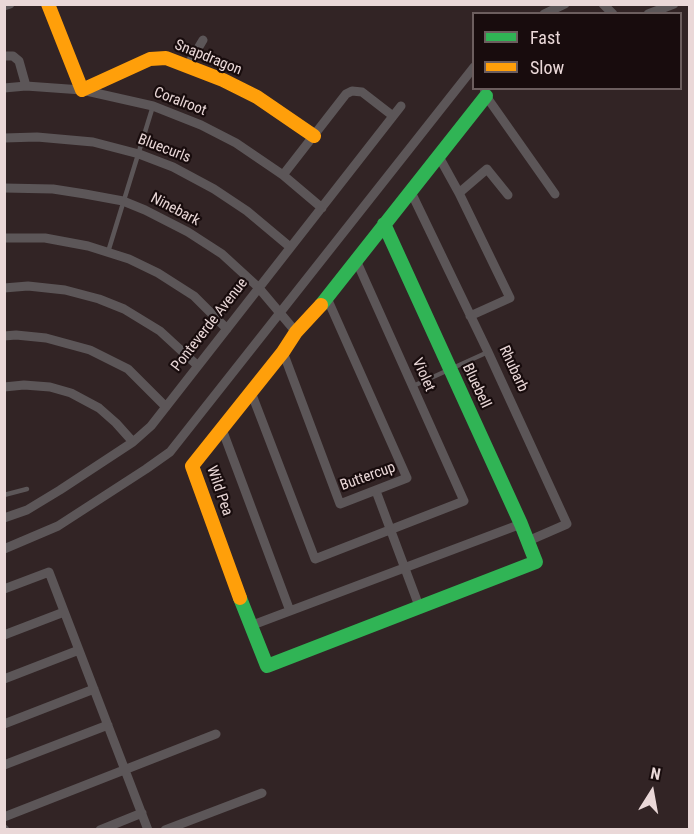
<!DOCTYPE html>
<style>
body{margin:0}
#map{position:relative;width:694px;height:834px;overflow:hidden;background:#322425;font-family:"Roboto Condensed",sans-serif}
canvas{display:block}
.frame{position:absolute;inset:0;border:6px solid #ead8d8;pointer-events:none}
.legend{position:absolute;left:472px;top:12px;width:210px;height:78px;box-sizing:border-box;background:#180c0d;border:2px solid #6c5e5e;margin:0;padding:8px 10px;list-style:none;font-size:18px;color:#ead8d8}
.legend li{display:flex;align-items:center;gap:12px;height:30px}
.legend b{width:30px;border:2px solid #6c5e5e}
.north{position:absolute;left:622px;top:762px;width:60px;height:60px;-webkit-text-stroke:4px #180c0d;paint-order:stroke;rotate:11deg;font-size:16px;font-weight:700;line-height:24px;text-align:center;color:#ead8d8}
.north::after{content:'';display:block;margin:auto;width:21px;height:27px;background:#ead8d8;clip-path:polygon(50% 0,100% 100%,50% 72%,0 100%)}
</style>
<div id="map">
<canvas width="694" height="834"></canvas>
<div class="frame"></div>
<ul class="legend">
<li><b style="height:8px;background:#30b455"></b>Fast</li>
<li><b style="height:8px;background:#ff9f0a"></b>Slow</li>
</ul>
<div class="north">N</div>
</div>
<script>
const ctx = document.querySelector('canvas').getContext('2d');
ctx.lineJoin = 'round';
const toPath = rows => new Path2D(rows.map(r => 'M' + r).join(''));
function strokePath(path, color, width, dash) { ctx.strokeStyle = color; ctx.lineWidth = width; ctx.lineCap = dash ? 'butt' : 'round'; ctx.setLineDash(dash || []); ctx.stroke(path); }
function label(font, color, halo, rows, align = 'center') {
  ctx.font = font + ' "Roboto Condensed",sans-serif'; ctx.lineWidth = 4.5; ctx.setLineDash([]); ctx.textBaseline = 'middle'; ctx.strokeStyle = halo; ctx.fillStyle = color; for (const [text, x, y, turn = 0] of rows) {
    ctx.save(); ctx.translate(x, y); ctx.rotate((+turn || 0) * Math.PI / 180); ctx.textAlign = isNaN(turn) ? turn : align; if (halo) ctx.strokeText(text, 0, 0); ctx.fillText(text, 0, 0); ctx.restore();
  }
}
strokePath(toPath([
 [108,252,153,106],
 [411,387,488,352],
 [4,495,27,489]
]), '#5c5658', 4.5);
strokePath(toPath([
 [603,4,613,14],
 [4,6,10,4],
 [544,14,565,4],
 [648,14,674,4],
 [4,56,13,56,19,61,26,86],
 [188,65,203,40],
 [4,88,26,86,82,90,153,106,201,125,236,143,283,175,322,208],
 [484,88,486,96,555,194],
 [4,138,37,137,93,142,139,154,173,167,214,189,247,211,290,247],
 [438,155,459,193,510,298,470,316],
 [283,175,346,94,352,91,362,92,393,116],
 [4,188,53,189,85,194,123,201,145,210,188,232,222,254,258,287,296,332],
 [410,190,488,352,567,524,528,541],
 [459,193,487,169,508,195],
 [4,238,45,238,88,246,129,259,158,273,194,296,227,329],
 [4,288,28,286,65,290,99,299,124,309,160,331,198,366],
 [4,336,16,335,46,338,90,350,128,369,166,407],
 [283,352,340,504,407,478,327,298],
 [4,387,24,385,50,387,71,393,99,408,116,423,133,442],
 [251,392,315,559,464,501,356,260],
 [222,429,290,611],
 [376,491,419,606],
 [4,518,27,510,60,490,133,442,151,426,401,106],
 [4,549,58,526,146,469,170,452,474,67],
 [4,589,49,572,148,830],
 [250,626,521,524],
 [4,635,64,612],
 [4,679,79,650],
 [4,724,94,689],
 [4,765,108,725],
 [4,817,216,734],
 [4,829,5,830],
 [100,830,142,813],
 [165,830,262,793]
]), '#5c5658', 9);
strokePath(toPath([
 [321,305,486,96],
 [240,598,267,666,536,562,521,524,384,224]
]), '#30b455', 14);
strokePath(toPath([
 [48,4,82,90,150,59,166,58,223,80,257,97,314,136],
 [240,598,192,466,283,352,296,332,321,305]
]), '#ff9f0a', 14);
label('15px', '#ead8d8', '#180c0d', [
 ["Snapdragon",208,58,22],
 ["Coralroot",180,102,21],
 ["Bluecurls",164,149,21],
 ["Ninebark",175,210,28],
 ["Ponteverde Avenue",210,325,-52],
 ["Rhubarb",513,369,65],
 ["Violet",423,375,66],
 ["Bluebell",476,386,65],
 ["Buttercup",368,477,-20],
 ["Wild Pea",219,491,71]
]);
</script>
